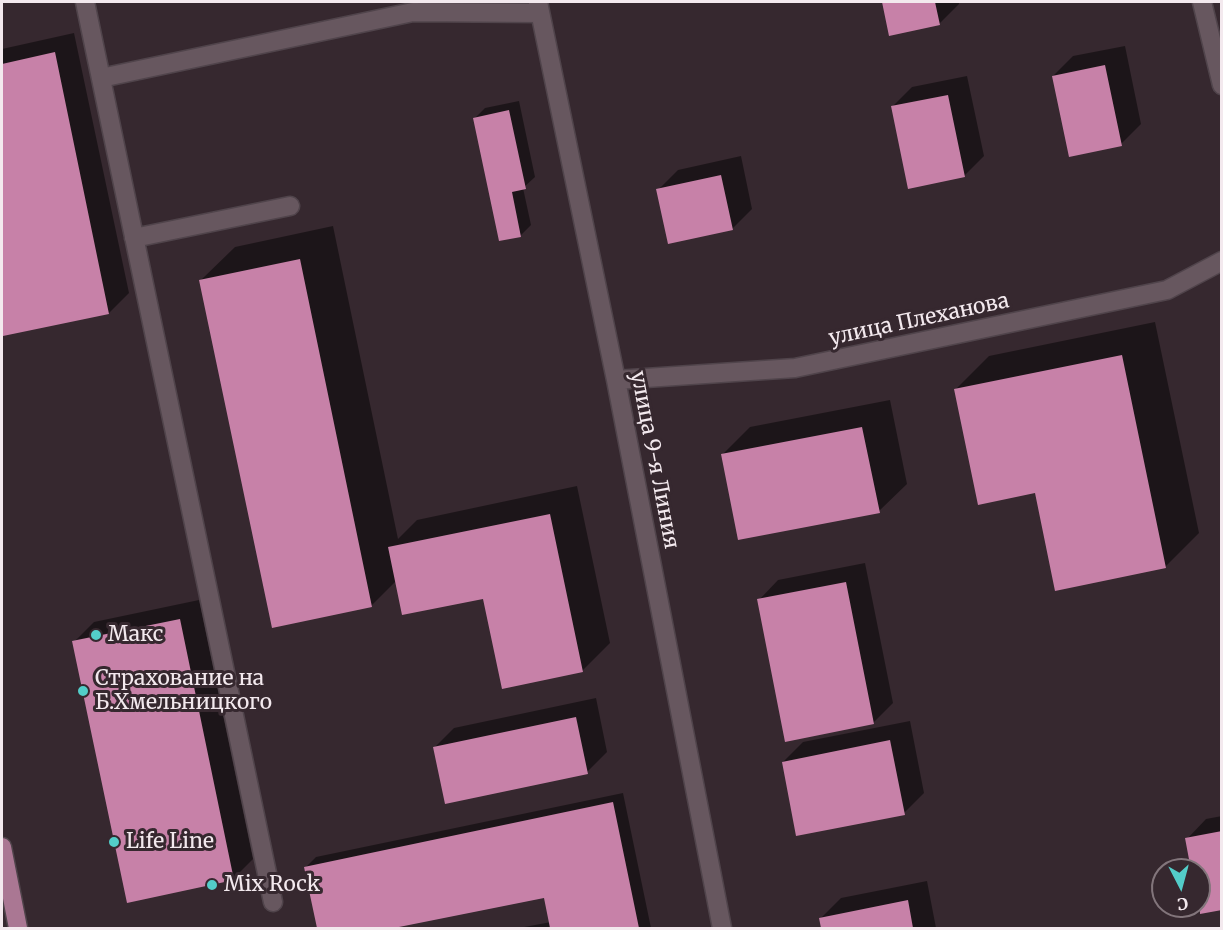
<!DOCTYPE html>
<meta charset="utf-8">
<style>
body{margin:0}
#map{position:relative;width:1223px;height:930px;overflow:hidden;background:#36282f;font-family:Merriweather,serif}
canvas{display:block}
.frame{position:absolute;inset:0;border:3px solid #f3e9ee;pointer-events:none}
.north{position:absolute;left:1151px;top:858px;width:60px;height:60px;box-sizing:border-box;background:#36282f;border:2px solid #82757b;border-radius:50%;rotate:174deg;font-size:16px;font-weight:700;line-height:24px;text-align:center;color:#f3e9ee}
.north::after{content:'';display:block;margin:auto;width:21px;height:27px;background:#53cdc9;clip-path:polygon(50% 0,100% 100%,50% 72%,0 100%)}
</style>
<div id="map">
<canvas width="1223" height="930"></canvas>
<div class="frame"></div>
<div class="north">С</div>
</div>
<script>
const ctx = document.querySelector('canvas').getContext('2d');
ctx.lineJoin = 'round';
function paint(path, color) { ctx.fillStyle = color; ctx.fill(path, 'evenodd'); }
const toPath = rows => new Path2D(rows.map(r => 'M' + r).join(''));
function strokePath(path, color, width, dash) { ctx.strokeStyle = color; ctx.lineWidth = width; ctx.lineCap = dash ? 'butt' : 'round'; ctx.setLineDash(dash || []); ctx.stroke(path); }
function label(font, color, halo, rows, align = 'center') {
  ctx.font = font + ' Merriweather,serif'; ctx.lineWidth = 6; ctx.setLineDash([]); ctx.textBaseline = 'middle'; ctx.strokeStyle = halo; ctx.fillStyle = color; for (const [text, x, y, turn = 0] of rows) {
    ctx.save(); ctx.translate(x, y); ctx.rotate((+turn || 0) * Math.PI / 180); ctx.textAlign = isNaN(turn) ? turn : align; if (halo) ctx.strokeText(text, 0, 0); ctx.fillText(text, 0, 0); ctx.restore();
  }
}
paint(toPath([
 [883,2,959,2,959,4,939,24,890,34],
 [74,33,129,293,109,313,4,334,2,324,2,49],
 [1125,46,1141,124,1121,144,1053,76,1073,56],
 [967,76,984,156,964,176,892,107,912,87],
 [519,101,535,177,523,188,531,225,521,235,500,240,475,118,485,108],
 [741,156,752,209,732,229,658,190,678,170],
 [333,226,398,539,417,520,577,486,610,643,582,671,484,597,396,581,371,606,201,280,235,247],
 [1155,322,1199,533,1165,567,1037,492,956,389,989,356],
 [890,400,907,484,879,511,722,455,750,427],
 [865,563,893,703,873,723,759,600,778,580],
 [199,600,253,859,233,879,74,642,94,622],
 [596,698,607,752,587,772,434,748,454,728],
 [910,721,924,793,904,813,783,762,803,742],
 [623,793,651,928,519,928,551,922,545,896,387,928,318,928,306,867,316,857],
 [1222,816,1222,908,1201,912,1199,870,1193,870,1187,839,1206,819],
 [927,881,936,928,823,928,821,918,841,898]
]), '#0007');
paint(toPath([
 [882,2,935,2,940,25,889,36],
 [55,52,109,314,3,336,2,64],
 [1105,65,1122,146,1069,157,1052,76],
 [948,95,965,177,908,189,891,106],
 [509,110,526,189,512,192,521,237,499,241,473,118],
 [721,175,733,230,668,244,656,189],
 [300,259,372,607,272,628,199,280],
 [1122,355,1166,568,1055,591,1035,493,978,505,954,389],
 [862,427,880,513,738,540,721,454],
 [550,514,583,672,502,689,483,599,402,615,388,547],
 [846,582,874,724,785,742,757,599],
 [180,619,234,880,127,903,72,641],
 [576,717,588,774,445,804,433,747],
 [890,740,905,815,796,836,782,762],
 [613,802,639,928,550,928,544,898,394,928,317,928,304,867],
 [1222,831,1222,910,1200,914,1199,870,1191,870,1185,838],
 [908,900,913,928,821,928,819,918]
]), '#c781a8');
const minor = toPath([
 [85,2,273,902],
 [538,2,616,380,722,928],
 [1202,2,1222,85],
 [101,78,413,12,539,13],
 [134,238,290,206],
 [616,380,795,368,1167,290,1222,261]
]);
const major = toPath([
 [2,847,18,928]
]);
strokePath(minor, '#50444b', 21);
strokePath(major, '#50444b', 21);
strokePath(minor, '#67575f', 18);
strokePath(major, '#aa7793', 18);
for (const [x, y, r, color] of [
 [96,635,6,"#53cdc9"],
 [83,691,6,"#53cdc9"],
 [114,842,6,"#53cdc9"],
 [212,885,6,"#53cdc9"]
]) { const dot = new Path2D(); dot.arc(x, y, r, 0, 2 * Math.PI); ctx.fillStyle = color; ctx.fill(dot); strokePath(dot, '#36282f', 2); }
label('21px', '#f3e9ee', '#36282f', [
 ["улица Плеханова",919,320,-12],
 ["улица 9-я Линия",654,460,79]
]);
label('21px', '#f3e9ee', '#36282f', [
 ["Макс",108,635],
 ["Страхование на",95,679],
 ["Б.Хмельницкого",95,703],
 ["Life Line",126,842],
 ["Mix Rock",224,885]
], 'left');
</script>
